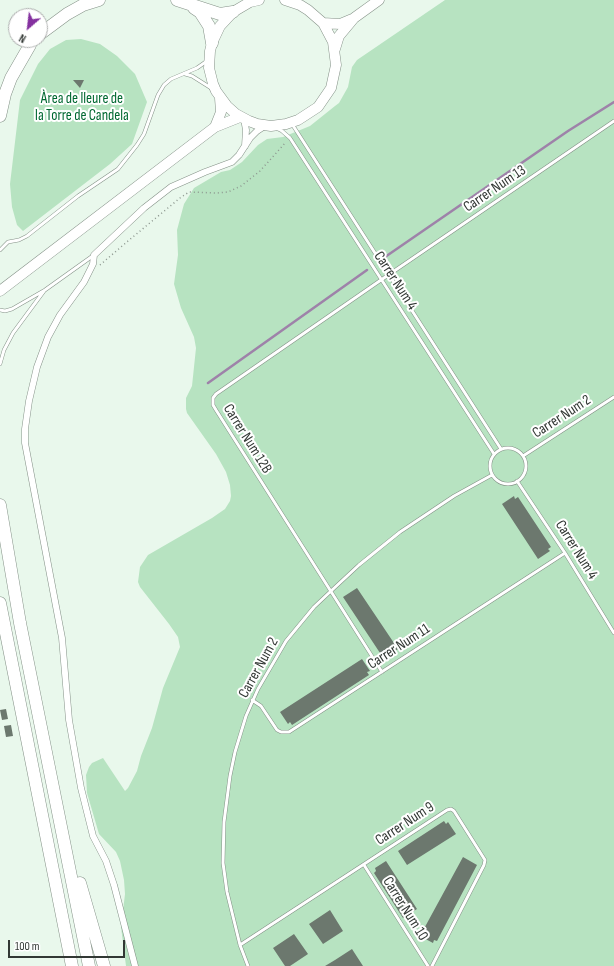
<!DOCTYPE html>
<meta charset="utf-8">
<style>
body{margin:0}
#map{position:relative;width:614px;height:966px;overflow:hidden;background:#e9f8ec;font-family:"Sofia Sans Condensed",sans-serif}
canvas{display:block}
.north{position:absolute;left:8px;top:8px;width:40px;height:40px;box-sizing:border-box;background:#fff;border:1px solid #adafae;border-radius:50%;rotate:208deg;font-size:11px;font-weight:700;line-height:16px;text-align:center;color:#323834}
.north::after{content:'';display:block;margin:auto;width:14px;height:18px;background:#84319f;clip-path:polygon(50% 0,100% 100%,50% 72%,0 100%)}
.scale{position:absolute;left:8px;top:940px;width:117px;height:18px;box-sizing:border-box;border:2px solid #323834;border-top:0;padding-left:5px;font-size:12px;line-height:14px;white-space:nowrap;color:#323834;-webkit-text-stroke:3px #fff;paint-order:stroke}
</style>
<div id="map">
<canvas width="614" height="966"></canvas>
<div class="north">N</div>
<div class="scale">100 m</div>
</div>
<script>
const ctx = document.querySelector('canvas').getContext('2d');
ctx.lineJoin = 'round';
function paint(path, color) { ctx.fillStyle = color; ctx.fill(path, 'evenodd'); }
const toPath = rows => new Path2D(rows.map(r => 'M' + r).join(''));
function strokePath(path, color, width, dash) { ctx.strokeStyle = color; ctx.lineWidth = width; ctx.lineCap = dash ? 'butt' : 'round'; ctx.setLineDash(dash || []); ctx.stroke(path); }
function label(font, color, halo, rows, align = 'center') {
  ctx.font = font + ' "Sofia Sans Condensed",sans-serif'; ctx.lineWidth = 4; ctx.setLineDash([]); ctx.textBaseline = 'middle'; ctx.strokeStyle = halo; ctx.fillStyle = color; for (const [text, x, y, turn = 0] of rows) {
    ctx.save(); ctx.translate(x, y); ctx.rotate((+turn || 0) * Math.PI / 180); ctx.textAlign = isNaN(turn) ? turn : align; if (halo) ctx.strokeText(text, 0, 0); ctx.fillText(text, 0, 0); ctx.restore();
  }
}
paint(toPath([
 [445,0,614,0,614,966,126,966,121,927,125,894,124,880,120,861,116,852,99,834,87,793,86,775,89,767,92,763,103,758,125,791,128,788,137,771,141,756,152,728,163,688,180,647,178,637,169,624,140,587,138,582,140,567,148,555,212,518,225,509,230,501,231,496,230,485,226,472,216,454,187,413,186,409,186,398,192,386,196,348,194,337,181,308,174,284,178,255,177,230,184,204,194,188,221,172,230,170,242,162,258,145,267,139,283,137,310,126,335,106,339,103,348,87,352,67,357,60],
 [81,39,100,44,117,56,135,74,147,102,132,144,110,164,23,231,17,225,12,207,10,184,20,100,38,64,50,49,66,40]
]), '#b7e3c1');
strokePath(toPath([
 [385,257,568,131,614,102],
 [208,383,367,270]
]), '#9e82a9', 2.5);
paint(toPath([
 [73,80,84,80,80,88],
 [514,496,515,499,518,497,551,547,548,549,550,551,538,559,502,504],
 [357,588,398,649,386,657,385,654,382,656,343,597],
 [362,659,370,671,367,672,369,675,292,725,290,722,288,724,280,712],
 [6,709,8,719,2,720,0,710],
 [11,725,13,736,6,737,4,726],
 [444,821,446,824,448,822,456,834,407,865,398,851],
 [463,857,477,865,437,941,434,940,433,943,420,936],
 [386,861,417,909,403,918,374,873,376,871,375,868],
 [330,910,343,931,323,944,309,924],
 [294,934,308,954,290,966,285,966,273,948],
 [352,949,363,966,325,966,335,960]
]), '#6c786e');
const service = toPath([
 [185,74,192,76,211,88],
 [292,124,501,449],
 [276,128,282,131,290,138,494,454],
 [0,250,8,242,19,240,27,236,78,196,118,169,137,145,144,134,158,95,164,85,171,79,197,68,207,61],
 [0,310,5,311,12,309,45,290,94,255],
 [0,364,4,350,13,333,44,291],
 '490 466a18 18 0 1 1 36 0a18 18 0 1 1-36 0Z',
 [523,456,614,397],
 [517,481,565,553,614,633],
 [382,672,216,410,213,405,213,398,216,394,381,280,614,121],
 [252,700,261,706,277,730,281,732,289,732,565,553],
 [364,865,428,966],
 [240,945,447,810,451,809,454,811,485,860,484,865,432,966],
 [248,966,240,945,227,892,223,863,224,822,230,776,235,752,246,716,258,689,286,641,314,607,331,591,359,565,400,532,454,496,492,475]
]);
const minor = toPath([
 [244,119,246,130,245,146],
 [135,966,114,885,106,861,93,836,81,788,69,720,62,638,25,443,25,429,29,401,37,367,48,337,60,315,84,282,93,264,94,255,144,208,171,187,205,172,232,162,239,155,250,138,257,131,266,125]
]);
const primary = toPath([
 [259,0,250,2,233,12,220,26,212,43,210,51,209,68,213,84,216,91,227,106,236,114,249,121,257,124,271,126,286,124,298,120,318,107,331,88,336,65,333,42,323,23,308,10,300,5,285,0],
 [323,23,340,24,352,19],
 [335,49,339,36,354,18,379,0],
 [215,127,221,112,220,98],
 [0,291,215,127,240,117]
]);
const motorway = toPath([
 [177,0,220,14,233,12],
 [194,8,200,12,209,26,212,43],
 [40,34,67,14,83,5,99,0],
 [0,116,5,94,11,78,30,45],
 [0,505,20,623,89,966],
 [0,603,72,966],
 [80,883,104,966]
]);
strokePath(service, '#849187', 4);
strokePath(minor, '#849187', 7);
strokePath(primary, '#849187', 11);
strokePath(motorway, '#849187', 13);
strokePath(toPath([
 [100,265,128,241,180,198,189,192,217,193,228,192,241,186,260,171,286,142]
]), '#8d978f', 1.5, [1, 3]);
strokePath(service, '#fff', 3);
strokePath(minor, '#fff', 6);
strokePath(primary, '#fff', 10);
strokePath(motorway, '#fff', 12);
label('15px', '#006831', '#fff', [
 ["Àrea de lleure de",82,99],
 ["la Torre de Candela",82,116]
]);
label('15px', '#323834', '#fff', [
 ["Carrer Num 13",495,189,-34],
 ["Carrer Num 4",395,281,57],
 ["Carrer Num 2",562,417,-33],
 ["Carrer Num 12B",247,439,58],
 ["Carrer Num 4",576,550,58],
 ["Carrer Num 11",399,647,-33],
 ["Carrer Num 2",259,668,-61],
 ["Carrer Num 9",405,824,-33],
 ["Carrer Num 10",405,909,58]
]);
</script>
